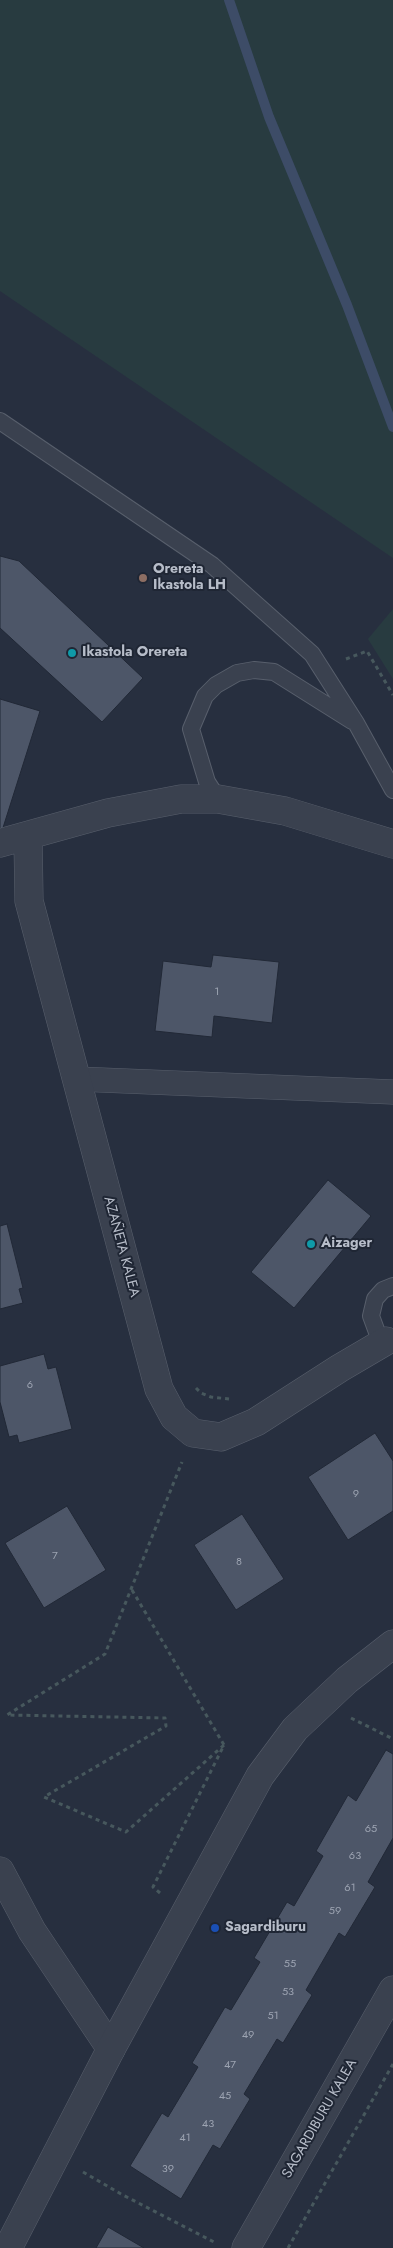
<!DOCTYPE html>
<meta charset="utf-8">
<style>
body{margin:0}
canvas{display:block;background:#272f3f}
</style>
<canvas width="393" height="2248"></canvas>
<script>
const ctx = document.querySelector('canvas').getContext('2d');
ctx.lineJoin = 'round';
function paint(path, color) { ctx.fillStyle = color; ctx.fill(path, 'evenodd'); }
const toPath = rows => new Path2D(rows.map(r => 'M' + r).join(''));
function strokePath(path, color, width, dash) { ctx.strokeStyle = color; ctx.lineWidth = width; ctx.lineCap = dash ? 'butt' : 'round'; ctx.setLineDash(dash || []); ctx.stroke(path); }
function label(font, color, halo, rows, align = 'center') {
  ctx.font = font + ' Jost,sans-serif'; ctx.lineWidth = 4; ctx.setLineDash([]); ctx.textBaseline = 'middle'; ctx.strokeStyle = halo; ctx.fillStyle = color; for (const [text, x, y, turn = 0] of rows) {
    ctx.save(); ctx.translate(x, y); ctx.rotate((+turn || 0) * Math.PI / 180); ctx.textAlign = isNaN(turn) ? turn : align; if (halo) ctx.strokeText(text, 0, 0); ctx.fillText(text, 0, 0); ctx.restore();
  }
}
paint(toPath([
 [0,0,393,0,393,558,0,291],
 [393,609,393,679,368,639]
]), '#283b40');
strokePath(toPath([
 [229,0,269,117,347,305,393,427]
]), '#3d4c67', 10);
const building = toPath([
 [0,556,19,561,143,678,102,722,0,628,0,556],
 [0,699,40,711,1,834,0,833,0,699],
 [213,955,279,962,272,1023,214,1016,212,1037,155,1031,163,961,211,967,213,955],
 [328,1180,371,1216,294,1308,251,1272,328,1180],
 [7,1224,23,1288,19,1289,23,1303,0,1309,0,1226,7,1224],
 [44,1354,48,1369,56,1367,72,1429,19,1443,17,1435,9,1437,0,1402,0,1366,44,1354],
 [375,1433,393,1461,393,1511,348,1540,308,1477,375,1433],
 [67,1506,106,1570,44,1608,5,1543,67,1506],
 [242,1514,284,1579,236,1610,194,1545,242,1514],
 [386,1750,393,1754,393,1838,368,1882,375,1887,345,1937,339,1933,306,1990,312,1995,283,2043,277,2039,244,2094,250,2099,220,2149,213,2145,181,2199,130,2166,162,2113,168,2117,198,2067,192,2063,225,2007,231,2010,260,1962,254,1958,287,1902,294,1906,323,1856,316,1851,348,1795,356,1801,386,1750],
 [108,2227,144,2248,96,2248,108,2227]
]);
paint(building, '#4d5668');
strokePath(building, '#212836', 1);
const service = toPath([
 [0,421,212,565,312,654,356,723,393,790],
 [218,799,207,782,191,729,205,696,216,685,237,673,254,670,274,672,352,721],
 [393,1286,383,1290,375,1299,371,1316,378,1335,393,1344]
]);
const pedestrian = toPath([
 [77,1079,393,1092]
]);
const minor = toPath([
 [28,837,29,901,159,1389,174,1417,193,1433,221,1437,256,1422,340,1368,386,1341],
 [0,843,108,813,181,799,218,799,285,811,393,844],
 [0,1871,32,1931,111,2049],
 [246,2248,393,1990]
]);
const tertiary = toPath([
 [8,2248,111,2049,260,1776,295,1729,347,1680,393,1644]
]);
strokePath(service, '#585f6c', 18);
strokePath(pedestrian, '#585f6c', 25);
strokePath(minor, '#585f6c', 29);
strokePath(tertiary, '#585f6c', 29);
strokePath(toPath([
 [346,659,367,651,393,695],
 [196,1388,201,1393,211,1397,229,1399],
 [132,1590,224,1745],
 [351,1718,393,1739],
 [160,1893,153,1887,224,1745,126,1832,44,1797,166,1726,165,1718,7,1715,105,1654,182,1462],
 [83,2172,121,2194,216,2243],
 [288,2248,393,2064]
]), '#47585d', 3, [4, 4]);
strokePath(service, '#3a414f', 16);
strokePath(pedestrian, '#3a414f', 24);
strokePath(minor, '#3a414f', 28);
strokePath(tertiary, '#3a414f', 28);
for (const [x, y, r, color] of [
 [143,578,5,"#8d6e63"],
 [72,653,5,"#0f9aa8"],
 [311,1244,5,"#0f9aa8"],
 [215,1928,5,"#1a4fb4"]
]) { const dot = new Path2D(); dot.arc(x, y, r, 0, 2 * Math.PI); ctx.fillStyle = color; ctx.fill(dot); strokePath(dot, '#1f2634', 2); }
label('11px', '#9ca3b1', null, [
 ["1",217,992],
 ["6",30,1385],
 ["9",356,1494],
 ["7",55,1556],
 ["8",239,1562],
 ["65",371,1829],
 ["63",355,1856],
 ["61",350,1888],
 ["59",335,1911],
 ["55",290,1964],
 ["53",288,1992],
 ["51",273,2016],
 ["49",248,2035],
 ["47",230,2065],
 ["45",225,2096],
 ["43",208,2124],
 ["41",185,2138],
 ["39",168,2169]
]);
label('bold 14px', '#b7bdc9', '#1f2634', [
 ["Orereta",153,570],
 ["Ikastola LH",153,586],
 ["Ikastola Orereta",82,653],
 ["Aizager",321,1244],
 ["Sagardiburu",225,1928]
], 'left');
label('14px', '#b7bdc9', '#1f2634', [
 ["AZAÑETA KALEA",121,1247,75],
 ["SAGARDIBURU KALEA",320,2119,-60]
]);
</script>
